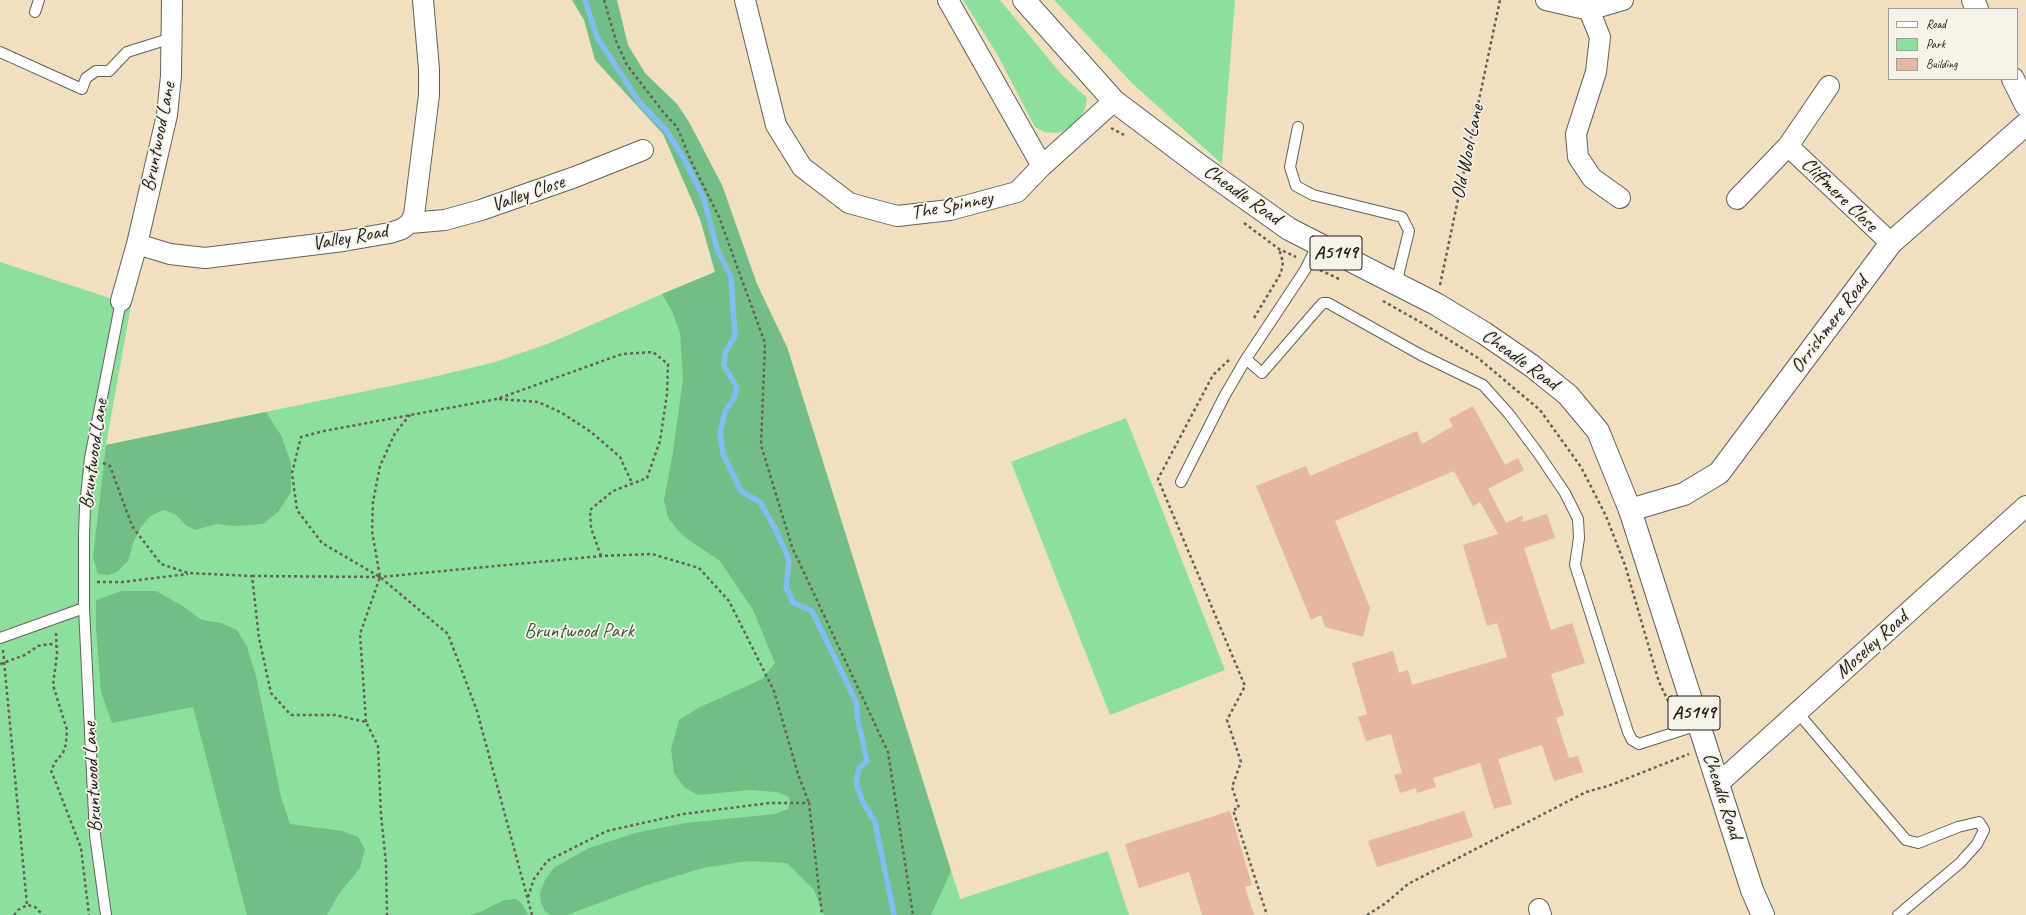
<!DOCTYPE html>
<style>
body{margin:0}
#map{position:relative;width:2026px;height:915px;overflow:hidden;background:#f0dfc1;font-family:Caveat,sans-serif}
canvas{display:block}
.legend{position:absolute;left:1888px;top:8px;width:130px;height:72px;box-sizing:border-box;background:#f7f3e8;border:1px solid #9f9d96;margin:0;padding:5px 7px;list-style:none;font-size:12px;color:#1c1c1c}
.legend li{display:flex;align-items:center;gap:8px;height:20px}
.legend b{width:20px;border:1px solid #9f9d96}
</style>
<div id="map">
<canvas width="2026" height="915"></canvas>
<ul class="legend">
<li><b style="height:5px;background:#fff"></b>Road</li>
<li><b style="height:11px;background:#8ddf9f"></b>Park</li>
<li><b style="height:11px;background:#e4b79e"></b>Building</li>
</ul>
</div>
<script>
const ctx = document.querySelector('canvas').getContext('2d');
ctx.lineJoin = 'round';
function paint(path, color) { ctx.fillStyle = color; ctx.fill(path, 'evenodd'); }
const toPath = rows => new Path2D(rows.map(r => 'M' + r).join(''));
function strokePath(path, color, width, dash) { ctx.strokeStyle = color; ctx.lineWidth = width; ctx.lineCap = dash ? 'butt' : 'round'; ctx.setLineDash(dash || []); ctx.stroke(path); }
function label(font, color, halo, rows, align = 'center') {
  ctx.font = font + ' Caveat,sans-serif'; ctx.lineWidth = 3.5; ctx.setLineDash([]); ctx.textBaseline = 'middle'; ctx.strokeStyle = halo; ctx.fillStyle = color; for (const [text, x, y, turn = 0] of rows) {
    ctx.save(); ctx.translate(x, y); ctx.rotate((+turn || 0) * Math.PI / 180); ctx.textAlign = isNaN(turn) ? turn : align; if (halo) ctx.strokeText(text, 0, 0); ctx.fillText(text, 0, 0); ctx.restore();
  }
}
paint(toPath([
 [963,0,1000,0,1062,75,1087,98,1085,109,1078,121,1072,127,1058,133,1044,132,1035,127,997,54],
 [1054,0,1235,0,1222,164,1133,84],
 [0,262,131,305,106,445,429,378,495,362,550,343,662,294,715,272,787,347,960,899,1108,851,1129,915,0,915],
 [1126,418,1225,670,1110,715,1011,462]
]), '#8ddf9f');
paint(toPath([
 [572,0,617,0,628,45,645,73,677,104,689,122,722,185,757,284,787,347,951,871,931,915,824,915,814,890,787,863,747,861,703,868,650,884,567,915,550,915,545,911,541,903,540,893,545,880,555,867,589,848,635,833,685,823,775,814,788,809,790,801,788,796,776,792,750,790,698,795,685,788,674,773,671,749,679,720,698,708,762,679,775,663,753,610,720,561,682,535,668,518,664,500,673,452,683,379,680,333,672,311,662,294,715,272,700,219,663,134,595,60,584,20],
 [266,412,282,437,291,464,291,492,278,512,263,524,236,526,216,524,196,530,187,526,175,514,164,510,150,516,141,527,133,543,128,561,117,572,108,575,98,574,93,557,106,445],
 [121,591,156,591,181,605,202,620,221,623,237,630,247,647,256,676,281,797,290,824,342,831,358,837,365,849,360,868,339,894,327,915,247,915,193,707,112,723,101,692,96,629,96,600],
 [517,899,523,905,528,915,470,915,480,912,504,900]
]), '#72be86');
strokePath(toPath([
 [585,0,597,37,639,102,666,130,683,157,704,199,717,249,731,277,735,336,725,353,724,366,737,387,734,398,725,412,720,433,723,454,741,491,760,502,776,530,789,560,786,587,793,602,812,611,856,702,858,721,867,761,859,768,856,783,863,802,875,822,894,915]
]), '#81bcf3', 5.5);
paint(toPath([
 [1473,406,1505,465,1518,458,1524,470,1488,489,1506,523,1523,515,1522,522,1547,514,1555,538,1524,548,1551,630,1572,623,1585,663,1551,674,1564,715,1556,718,1569,758,1578,756,1583,772,1554,781,1542,745,1498,759,1512,804,1494,809,1480,763,1433,778,1436,787,1417,793,1416,788,1400,793,1394,775,1402,773,1391,734,1366,741,1358,717,1367,714,1352,663,1393,651,1399,673,1408,670,1412,685,1507,657,1497,623,1487,626,1463,545,1498,534,1480,502,1473,506,1454,471,1335,521,1370,608,1363,637,1325,627,1321,615,1311,620,1256,486,1306,466,1310,476,1417,431,1422,444,1453,426,1449,419],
 [1230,811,1252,885,1245,887,1254,915,1202,915,1189,872,1139,888,1125,844],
 [1464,811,1473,837,1377,867,1368,841]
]), '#e4b79e');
const service = toPath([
 [35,12,39,0],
 [0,52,82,89,86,78,96,71,109,71,127,52,172,38],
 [1298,127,1290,167,1296,186,1313,195,1402,217,1409,231,1396,284],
 [1246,359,1262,373,1320,306,1323,303,1328,303,1421,355,1483,385,1509,414,1538,453,1565,493,1578,519,1579,538,1575,565,1628,732,1632,740,1639,744,1698,725],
 [1181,482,1225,395,1246,359,1305,270,1318,244],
 [0,638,84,608],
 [1798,713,1906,840,1918,843,1958,827,1979,822,1984,830,1977,844,1960,863,1898,915],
 [106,915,95,835,84,608,84,535,85,506,90,458,121,301]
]);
const minor = toPath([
 [745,0,776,125,802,167,849,203,897,216,950,210,1017,192,1042,166,1114,101],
 [948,0,1042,166],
 [1546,0,1589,10,1623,0],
 [1589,10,1600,37,1596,72,1576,134,1578,157,1592,178,1620,198],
 [1788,146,1891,243],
 [1737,199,1788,146,1829,86],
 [410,223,445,220,481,210,575,177,643,150],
 [137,244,170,254,205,258,343,241,390,233,402,229,410,223,414,215,429,95,429,69,423,0],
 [121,301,137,244,167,115,171,76,172,0],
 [1719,783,2026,506],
 [1539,909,1541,915]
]);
const tertiary = toPath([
 [1973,0,1977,9],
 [2013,79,2026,105],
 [1630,510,1684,494,1719,473,1891,243,2026,124]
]);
const primary = toPath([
 [1024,0,1114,101,1203,168,1289,229,1436,304,1484,333,1532,366,1568,395,1598,431,1630,510,1752,890,1763,915]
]);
strokePath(service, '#666056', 12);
strokePath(minor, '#666056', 22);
strokePath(tertiary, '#666056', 24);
strokePath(primary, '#666056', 24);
strokePath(toPath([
 [604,0,616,41,627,65,664,113,677,127,692,163,719,217,765,343,761,445,792,547,888,752,913,915],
 [1111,128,1124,135],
 [1244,223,1279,249,1296,257],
 [1320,270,1341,280],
 [1440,285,1500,0],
 [1383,301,1422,323,1478,358,1540,410,1581,467,1606,516,1625,565,1659,682,1671,707],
 [1254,318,1281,273,1283,262,1279,249],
 [1229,360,1213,375,1158,479,1245,686,1227,720,1241,762,1232,787,1239,808,1233,810,1267,915],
 [499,399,538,402,562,413,591,432,620,457,632,483],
 [103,463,110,466,132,526,161,564,188,573,252,576,259,638,271,693,291,715,335,715,366,722,378,746,381,815,386,863,387,915],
 [252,576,380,577,601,556,652,554,699,568,729,601,774,691,798,774,809,803],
 [97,582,122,582,188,574],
 [56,633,57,654,53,685,67,730,66,744,63,753,56,761,51,770,81,848,89,915],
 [3,650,27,905],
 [0,664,25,655,38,646,50,644,56,646],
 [366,722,360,634,380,577,372,531,373,502,380,466,395,433,410,415],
 [528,897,534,879,547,861,607,831,683,814,770,803,809,803,822,915],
 [14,915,18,910,27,905,35,907,43,915],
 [532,915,477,711,448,634,380,577,322,543,297,510,292,473,301,437,324,431,497,399,622,354,653,352,668,364,667,394,660,441,647,478,613,491,590,510,591,528,601,556],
 [1367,915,1386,903,1408,884,1586,792,1608,786,1689,754]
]), '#666056', 2.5, [3, 3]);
strokePath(service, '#fff', 10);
strokePath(minor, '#fff', 20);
strokePath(tertiary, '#fff', 22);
strokePath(primary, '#fff', 22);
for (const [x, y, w] of [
 [1336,253,52],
 [1694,713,52]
]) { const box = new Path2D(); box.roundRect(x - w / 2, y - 17, w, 34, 3); ctx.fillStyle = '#f7f3e8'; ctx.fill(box); strokePath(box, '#1c1c1c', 1); }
label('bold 19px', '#1c1c1c', null, [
 ["A5149",1336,253],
 ["A5149",1694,713]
]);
label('20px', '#1c1c1c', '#f7f3e8', [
 ["Bruntwood Lane",159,137,-79],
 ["Old Wool Lane",1468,152,-78],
 ["Valley Close",528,194,-19],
 ["Cheadle Road",1242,195,35],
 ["Cliffmere Close",1839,195,44],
 ["The Spinney",952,206,-11],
 ["Valley Road",350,238,-10],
 ["Orrishmere Road",1830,325,-53],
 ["Cheadle Road",1520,360,36],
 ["Bruntwood Lane",94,454,-82],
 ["Moseley Road",1872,645,-42],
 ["Bruntwood Lane",93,777,-93],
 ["Cheadle Road",1722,796,72]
]);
label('20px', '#3e5643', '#f7f3e8', [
 ["Bruntwood Park",579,632]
]);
</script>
